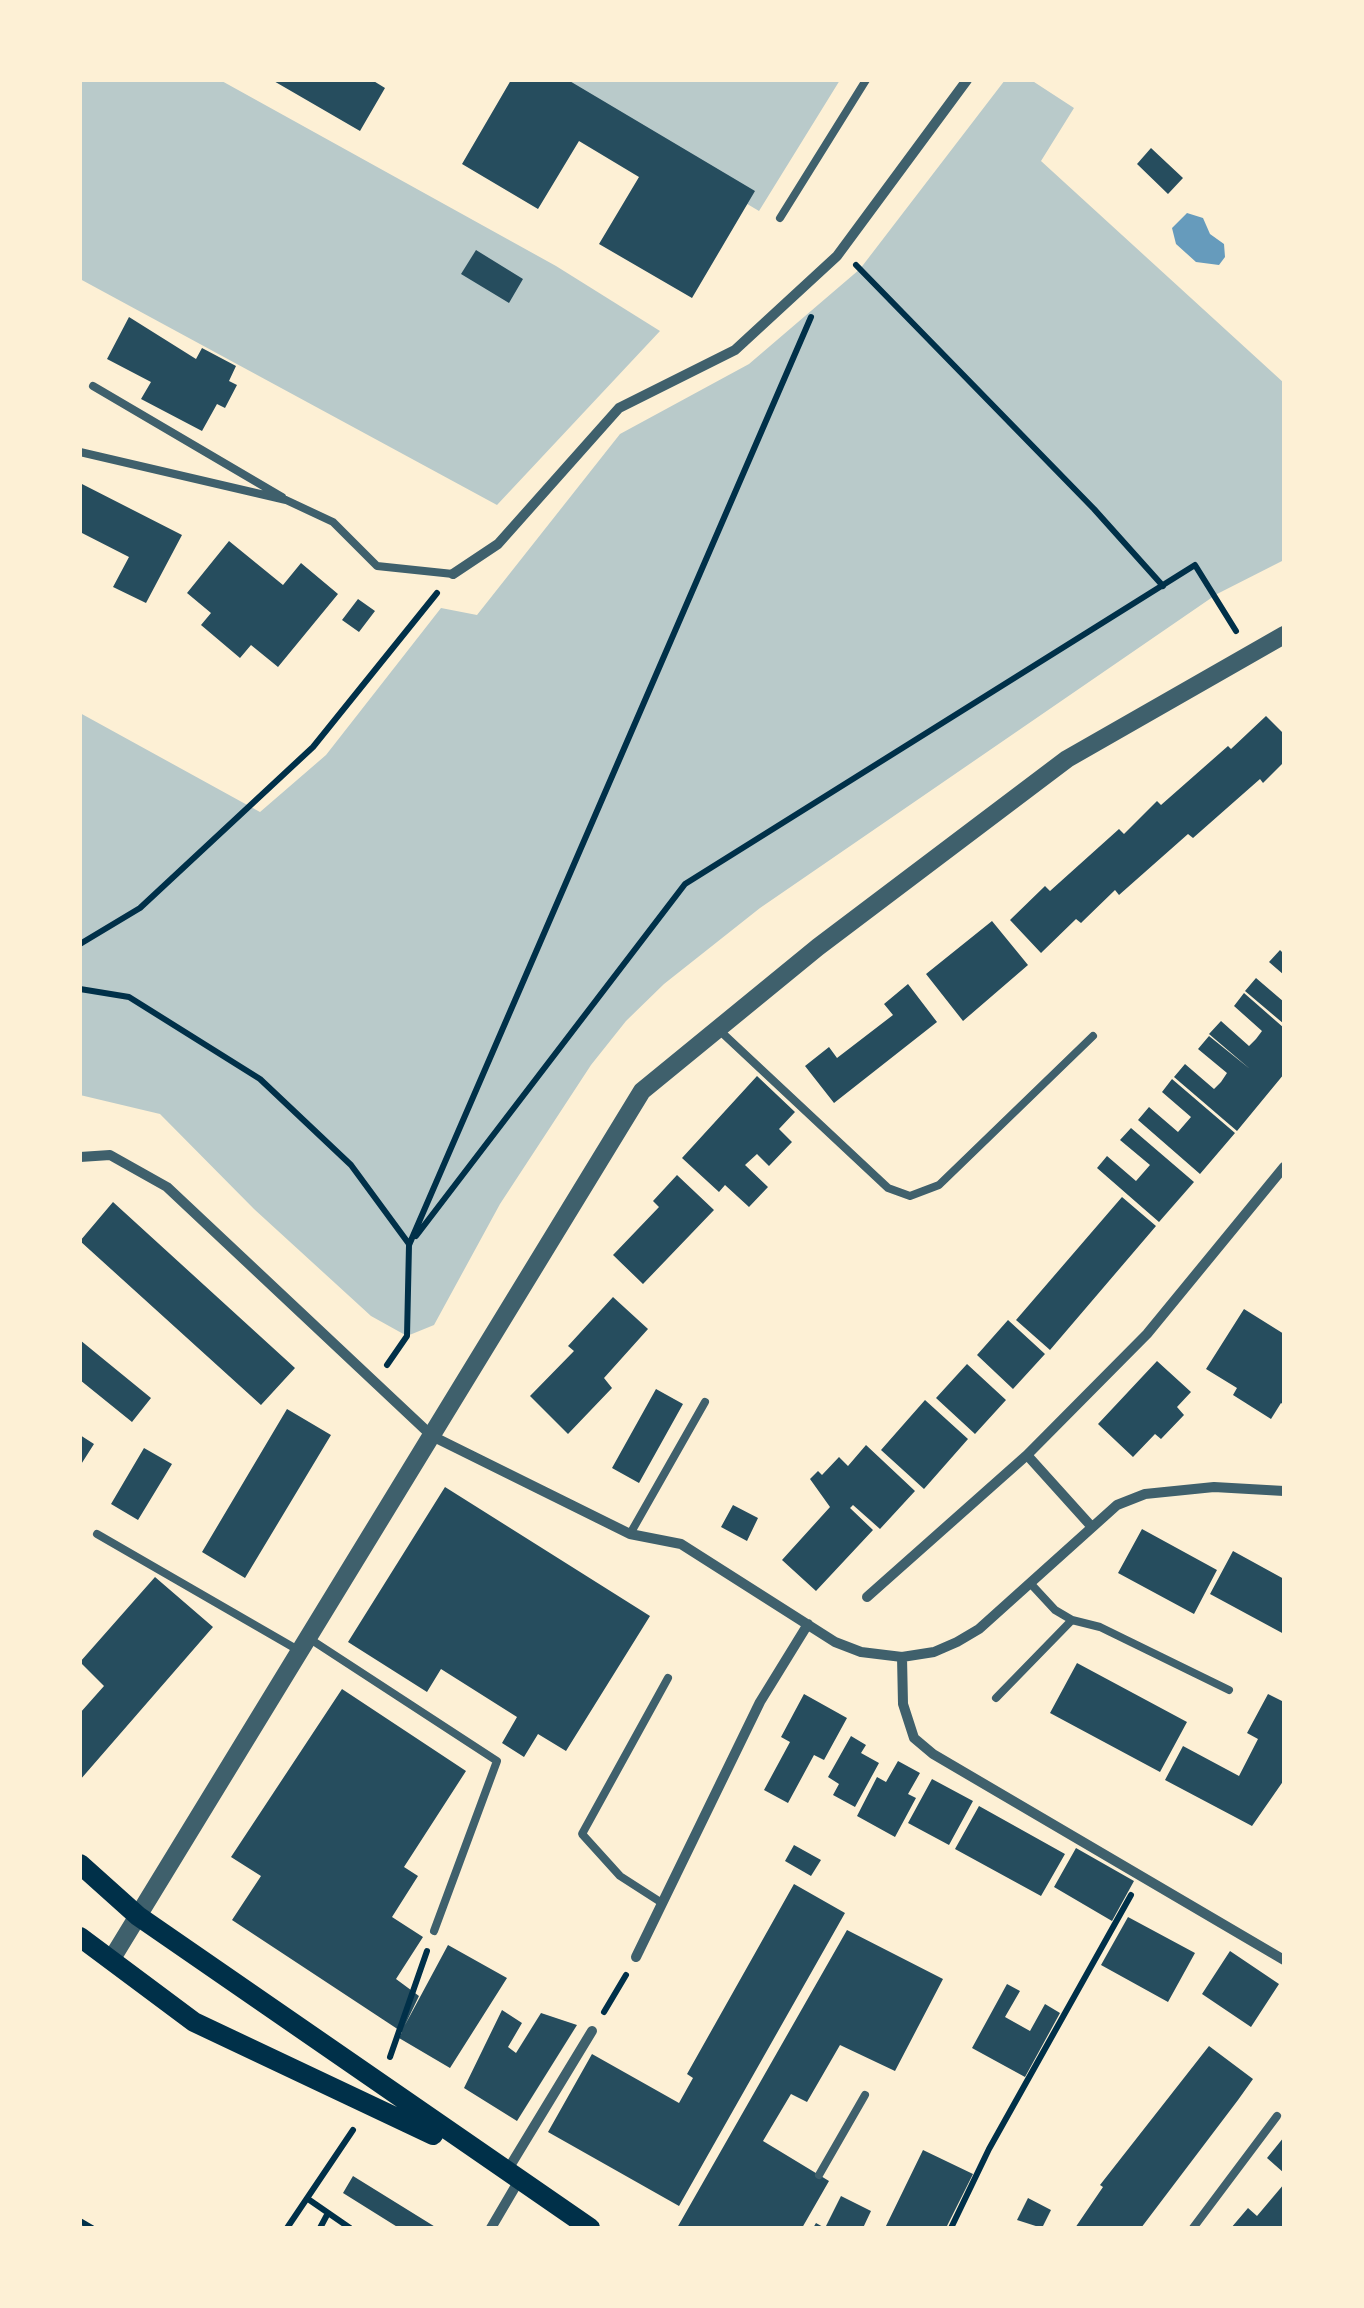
<!DOCTYPE html>
<style>
body{margin:0}
#map{position:relative;width:1364px;height:2308px;overflow:hidden;background:#fdf0d5;font-family:Inter,sans-serif}
canvas{display:block}
.frame{position:absolute;inset:0;border:82px solid #fdf0d5;pointer-events:none}
</style>
<div id="map">
<canvas width="1364" height="2308"></canvas>
<div class="frame"></div>
</div>
<script>
const ctx = document.querySelector('canvas').getContext('2d');
ctx.lineJoin = 'round';
function paint(path, color) { ctx.fillStyle = color; ctx.fill(path, 'evenodd'); }
const toPath = rows => new Path2D(rows.map(r => 'M' + r).join(''));
function strokePath(path, color, width, dash) { ctx.strokeStyle = color; ctx.lineWidth = width; ctx.lineCap = dash ? 'butt' : 'round'; ctx.setLineDash(dash || []); ctx.stroke(path); }
paint(toPath([
 [80,80,220,80,556,266,660,331,497,505,80,279],
 [539,80,840,80,759,211],
 [1005,80,1031,80,1074,108,1041,161,1284,383,1284,560,1217,594,760,908,664,984,626,1021,591,1065,500,1204,434,1325,407,1336,371,1316,254,1209,160,1114,80,1095,80,713,260,812,326,755,441,608,477,615,620,434,749,364,860,269]
]), '#b9caca');
paint(toPath([
 [1187,213,1203,218,1210,234,1224,244,1225,257,1219,265,1196,262,1176,244,1172,228]
]), '#669bbc');
paint(toPath([
 [272,80,372,80,385,88,360,131],
 [511,80,568,80,755,191,692,298,599,244,639,177,579,141,538,209,462,164],
 [1151,148,1183,178,1168,194,1137,164],
 [476,250,523,279,509,303,461,274],
 [129,317,196,359,202,348,236,366,229,381,237,385,225,408,217,404,202,431,141,399,151,382,107,359],
 [80,483,182,535,146,603,113,587,129,557,80,532],
 [229,541,283,585,301,563,338,594,278,667,251,645,240,658,201,625,211,613,187,593],
 [358,599,375,611,359,632,342,620],
 [1266,716,1284,734,1284,762,1263,783,1260,779,1193,838,1188,834,1119,895,1115,890,1081,923,1076,919,1041,953,1010,920,1045,886,1050,891,1119,829,1124,834,1157,801,1161,805,1228,746,1231,749],
 [992,921,1028,965,963,1021,926,974],
 [1280,950,1284,954,1284,975,1269,962],
 [1256,978,1284,1002,1284,1024,1245,991],
 [908,984,937,1022,834,1103,805,1066,829,1047,837,1058,893,1015,884,1004],
 [1244,993,1284,1028,1284,1074,1237,1131,1174,1077,1185,1064,1214,1089,1221,1082,1227,1073,1198,1049,1209,1036,1250,1069,1209,1034,1221,1021,1249,1046,1256,1039,1262,1031,1234,1006],
 [757,1076,795,1112,779,1129,792,1142,769,1166,757,1154,745,1165,768,1187,749,1207,725,1185,719,1192,682,1158],
 [1172,1079,1235,1133,1200,1174,1138,1120,1149,1107,1178,1132,1191,1117,1162,1092],
 [1131,1128,1194,1182,1159,1222,1097,1168,1107,1156,1136,1181,1150,1165,1120,1140],
 [677,1175,714,1210,643,1284,613,1255,659,1207,653,1201],
 [1122,1197,1156,1226,1050,1350,1016,1320],
 [113,1202,295,1368,261,1405,80,1241],
 [613,1297,648,1329,604,1378,612,1388,568,1434,530,1396,574,1351,568,1346],
 [1244,1309,1284,1334,1284,1405,1281,1403,1271,1419,1233,1395,1237,1388,1206,1369],
 [1008,1320,1045,1354,1013,1389,977,1355],
 [80,1340,151,1398,132,1422,80,1380],
 [1157,1361,1191,1392,1177,1407,1184,1415,1161,1439,1155,1434,1133,1457,1098,1424],
 [967,1364,1006,1400,975,1434,936,1398],
 [656,1389,683,1404,639,1483,612,1468],
 [925,1400,968,1439,924,1489,881,1450],
 [287,1409,331,1435,245,1578,202,1552],
 [80,1435,94,1444,80,1466],
 [866,1445,915,1491,880,1529,853,1505,850,1508,873,1530,816,1591,782,1560,830,1507,810,1479,818,1471,822,1475,839,1457,848,1466],
 [144,1448,172,1464,138,1520,111,1504],
 [445,1487,650,1616,566,1751,538,1734,524,1757,502,1743,517,1717,441,1669,427,1692,348,1642],
 [733,1505,758,1518,747,1541,721,1527],
 [1142,1529,1217,1570,1194,1614,1118,1573],
 [1233,1551,1284,1579,1284,1634,1210,1594],
 [155,1577,213,1627,80,1780,80,1713,104,1686,80,1662],
 [1077,1663,1187,1722,1160,1772,1050,1713],
 [342,1689,466,1771,404,1867,418,1876,392,1917,423,1937,396,1979,419,1996,405,2025,448,1945,507,1978,450,2068,399,2038,402,2032,232,1920,261,1876,231,1857],
 [804,1694,847,1718,824,1760,814,1755,788,1803,764,1790,790,1742,781,1737],
 [1268,1694,1284,1702,1284,1780,1252,1826,1165,1780,1183,1746,1239,1776,1258,1739,1247,1733],
 [851,1736,866,1745,861,1753,879,1763,855,1807,833,1795,839,1784,828,1777],
 [898,1761,920,1773,908,1794,916,1798,895,1837,857,1816,877,1777,886,1782],
 [932,1779,973,1801,949,1845,908,1823],
 [979,1806,1065,1854,1041,1896,955,1849],
 [794,1845,821,1860,811,1876,785,1861],
 [1076,1848,1134,1881,1112,1921,1054,1887],
 [794,1884,845,1913,679,2206,548,2132,592,2054,679,2103,693,2078,687,2074],
 [1128,1917,1195,1953,1168,2002,1101,1965],
 [847,1930,943,1979,895,2071,840,2045,807,2102,791,2094,763,2141,829,2181,802,2228,677,2228],
 [1230,1951,1279,1984,1251,2027,1202,1994],
 [1007,1984,1020,1991,1005,2017,1030,2031,1045,2004,1060,2013,1025,2077,972,2048],
 [502,2010,522,2023,508,2047,516,2053,541,2013,577,2025,517,2121,464,2088],
 [1209,2046,1253,2079,1238,2100,1141,2228,1075,2228,1103,2187,1100,2185],
 [1284,2137,1284,2173,1267,2158],
 [923,2150,973,2174,946,2228,885,2228],
 [353,2176,437,2228,399,2228,343,2193],
 [1284,2184,1284,2228,1231,2228,1248,2208,1257,2216],
 [841,2196,871,2211,863,2228,813,2228,816,2223,825,2228],
 [1028,2198,1051,2210,1042,2228,1017,2220]
]), '#264d5e');
strokePath(toPath([
 [856,265,1094,509,1163,586],
 [80,944,140,908,313,747,437,593],
 [80,989,129,997,260,1079,351,1165,409,1244],
 [416,1236,685,884,1195,565,1236,631],
 [387,1365,407,1336,409,1245,811,317],
 [604,2012,626,1975],
 [390,2057,427,1951],
 [308,2199,350,2228],
 [80,2221,92,2228],
 [287,2228,353,2130],
 [320,2228,328,2213],
 [951,2228,989,2149,1131,1895]
]), '#003049', 6);
strokePath(toPath([
 [780,218,866,80],
 [93,386,282,497],
 [80,452,286,500,333,522,377,566,453,574],
 [718,1029,888,1188,910,1196,939,1185,1093,1036],
 [97,1534,298,1650],
 [630,1534,705,1402],
 [1030,1583,1055,1610,1072,1620,1100,1627,1229,1690],
 [310,1639,497,1761,434,1931],
 [996,1698,1072,1620],
 [662,1903,620,1876,582,1834,668,1678],
 [819,2175,865,2095],
 [1193,2228,1277,2116]
]), '#3f606c', 8);
strokePath(toPath([
 [453,574,498,544,619,408,735,350,837,256,967,80],
 [80,1157,110,1155,167,1187,432,1436,630,1534,681,1544,835,1642,861,1652,902,1657,934,1652,957,1642,979,1629,1117,1505,1145,1494,1214,1487,1284,1491],
 [1027,1455,1091,1526],
 [867,1597,1027,1455,1147,1334,1284,1167],
 [902,1657,903,1704,914,1738,933,1754,1284,1960],
 [636,1957,760,1702,808,1624],
 [507,2171,592,2031],
 [491,2228,518,2182]
]), '#3f606c', 10);
strokePath(toPath([
 [111,1960,642,1091,818,947,1067,759,1284,635]
]), '#3f606c', 18);
strokePath(toPath([
 [80,1864,138,1916,590,2228],
 [80,1937,194,2022,433,2135]
]), '#003049', 20);
</script>
